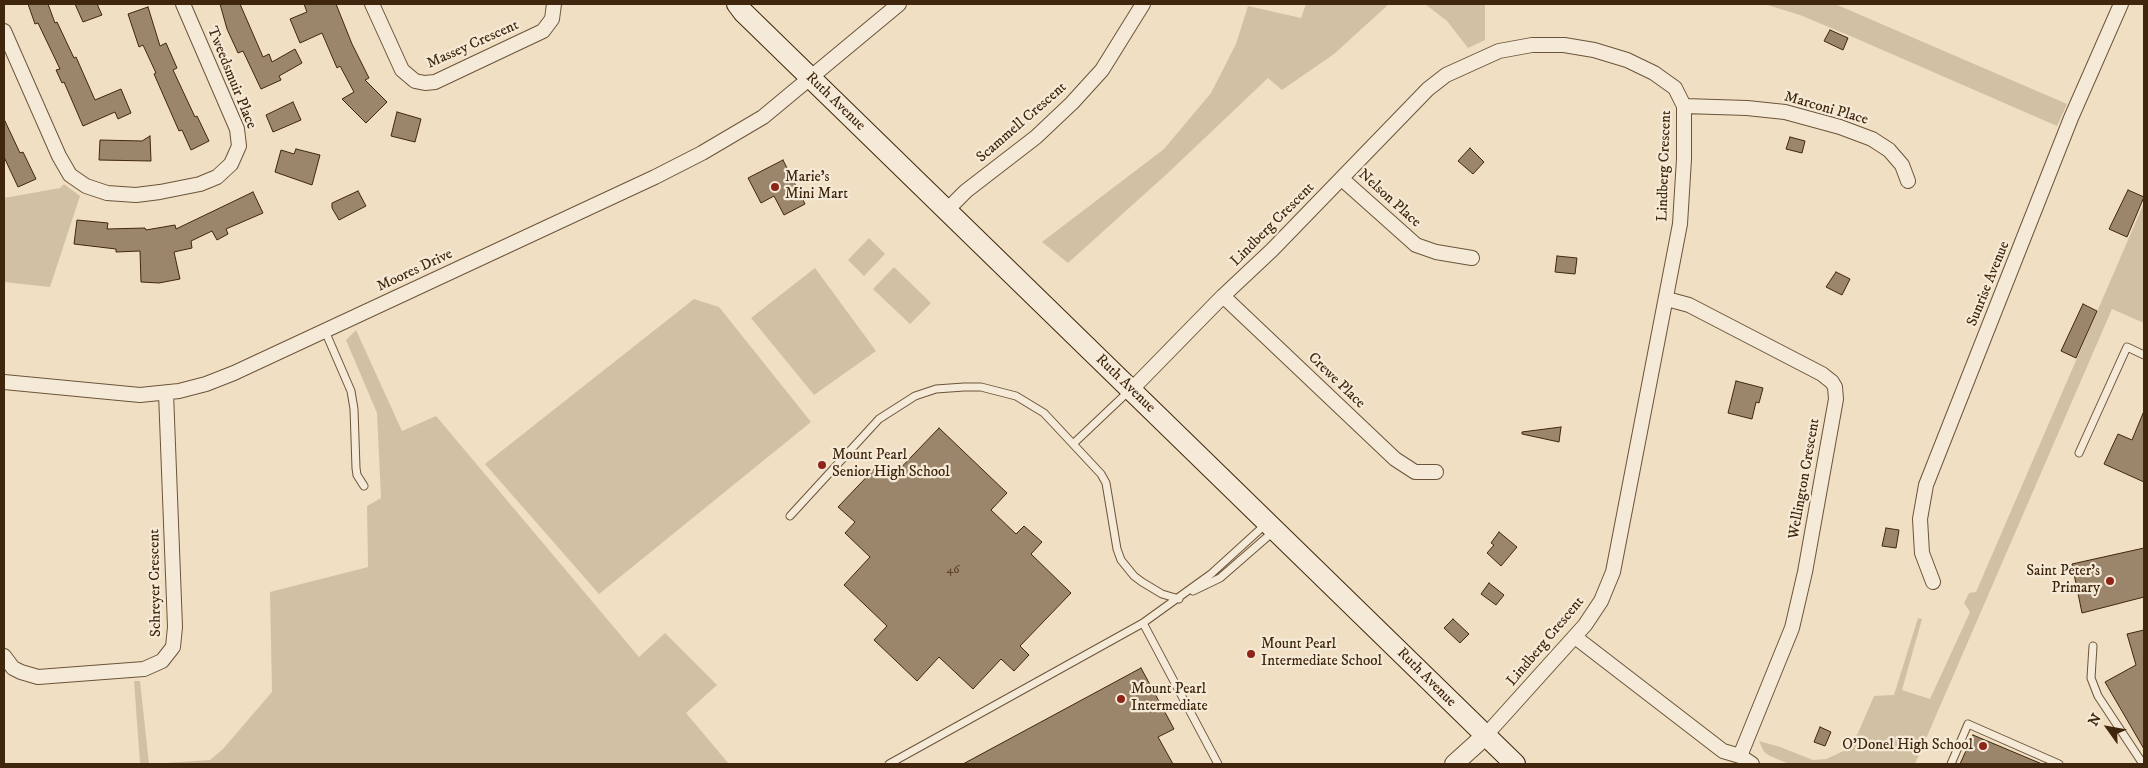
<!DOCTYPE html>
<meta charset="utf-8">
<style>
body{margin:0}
#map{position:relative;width:2148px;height:768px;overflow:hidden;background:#f0dfc2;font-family:"IM FELL DW Pica",serif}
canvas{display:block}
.frame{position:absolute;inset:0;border:5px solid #40260c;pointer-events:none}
.north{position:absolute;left:2083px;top:703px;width:50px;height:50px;-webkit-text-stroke:4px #f5ead7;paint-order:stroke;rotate:302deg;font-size:14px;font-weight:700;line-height:20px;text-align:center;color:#40260c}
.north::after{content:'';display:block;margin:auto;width:18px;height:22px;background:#40260c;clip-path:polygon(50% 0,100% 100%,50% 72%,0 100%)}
</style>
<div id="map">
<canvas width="2148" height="768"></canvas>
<div class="frame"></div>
<div class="north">N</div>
</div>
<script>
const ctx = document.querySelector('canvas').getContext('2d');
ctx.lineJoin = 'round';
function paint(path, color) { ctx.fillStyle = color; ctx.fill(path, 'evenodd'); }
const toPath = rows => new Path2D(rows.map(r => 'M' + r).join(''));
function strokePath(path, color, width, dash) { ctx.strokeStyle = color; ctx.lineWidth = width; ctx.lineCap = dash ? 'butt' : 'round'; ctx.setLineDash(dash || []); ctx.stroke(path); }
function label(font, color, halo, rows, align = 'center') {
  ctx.font = font + ' "IM FELL DW Pica",serif'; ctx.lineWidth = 4.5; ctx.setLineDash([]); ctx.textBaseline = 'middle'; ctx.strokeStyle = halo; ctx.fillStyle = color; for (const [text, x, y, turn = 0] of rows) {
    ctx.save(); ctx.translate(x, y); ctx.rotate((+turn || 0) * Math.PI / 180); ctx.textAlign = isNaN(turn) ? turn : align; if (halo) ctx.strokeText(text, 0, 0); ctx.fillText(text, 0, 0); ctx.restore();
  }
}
paint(toPath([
 [1306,4,1389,4,1334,54,1282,90,1268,78,1169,172,1068,263,1042,242,1164,149,1211,93,1236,44,1248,6,1301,18],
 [1425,4,1485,4,1485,40,1468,48,1447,21],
 [1764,4,1835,4,2067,104,2057,126,1855,38,1800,15],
 [64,184,80,196,50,287,4,282,4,198,60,188],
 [2144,203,2144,323,2112,309,1915,764,1789,764,1770,756,1764,752,1759,741,1780,747,1813,760,1826,759,1848,749,1858,733,1874,696,1894,695,1918,618,1922,619,1902,690,1930,699,1970,612,1964,603,1969,593,1976,592],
 [869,238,885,254,864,276,848,260],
 [894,267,931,303,910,324,873,289],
 [815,268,876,351,814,395,751,318],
 [694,299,719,307,811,422,599,594,485,464],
 [356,330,402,431,436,416,639,657,665,633,717,685,686,713,729,764,128,764,140,763,134,681,140,681,149,764,210,760,223,749,272,692,270,592,368,567,367,506,381,498,377,413,346,340]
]), '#d2c0a3');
const building = toPath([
 [28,4,48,4,55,23,57,22,74,58,76,57,95,100,121,89,131,113,118,119,115,112,83,126,64,82,62,83,56,70,60,69,38,23,35,24,28,4],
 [75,4,97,4,102,15,83,22,75,4],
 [220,4,240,4,263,57,269,54,272,62,295,49,302,63,279,76,281,80,261,89,243,51,238,53,227,29,220,4],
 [304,4,336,4,352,44,369,78,365,80,387,102,366,123,342,99,354,92,340,66,337,68,322,33,300,43,290,19,307,12,304,4],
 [148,7,160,46,166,43,177,68,173,70,195,117,197,116,209,141,191,150,182,130,179,131,154,74,156,73,143,45,139,47,128,14,148,7],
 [1830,30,1848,38,1843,50,1824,41,1830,30],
 [293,102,301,120,273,132,266,115,293,102],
 [397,112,421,119,415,142,391,136,397,112],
 [4,119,20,153,23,152,36,179,18,187,4,157,4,119],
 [150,136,151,161,99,160,100,140,142,141,150,136],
 [1790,137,1805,141,1802,153,1786,149,1790,137],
 [1470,148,1484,162,1473,174,1458,161,1470,148],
 [296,149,320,155,312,185,275,172,281,150,294,154,296,149],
 [783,160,805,204,784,215,774,196,761,203,748,178,783,160],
 [2128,190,2144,197,2127,237,2109,229,2128,190],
 [358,191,366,206,339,220,332,208,332,203,358,191],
 [253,192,263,213,226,229,228,234,217,240,212,231,191,241,192,248,174,252,180,279,159,283,141,282,140,251,116,252,116,249,74,244,77,220,108,223,107,229,145,228,146,230,175,225,176,229,253,192],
 [1557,256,1577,258,1575,274,1555,272,1557,256],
 [1836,272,1850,279,1842,295,1826,287,1836,272],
 [2083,304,2097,311,2076,358,2061,351,2083,304],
 [1736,381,1763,388,1759,403,1756,402,1752,419,1728,413,1736,381],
 [2144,411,2144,482,2104,464,2118,434,2132,440,2144,411],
 [1561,427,1559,442,1522,434,1522,432,1561,427],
 [939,428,1007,493,991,510,1016,534,1024,526,1042,542,1031,554,1071,593,1020,646,1029,655,1014,671,1001,659,973,689,939,657,917,681,874,640,887,626,844,585,870,557,845,533,855,522,838,507,878,465,892,477,939,428],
 [1886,528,1899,530,1896,548,1882,546,1886,528],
 [1499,532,1517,547,1501,566,1487,553,1494,545,1491,543,1499,532],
 [2144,548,2144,597,2082,613,2072,564,2144,548],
 [1489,583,1504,595,1496,605,1481,594,1489,583],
 [1453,619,1469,634,1460,643,1444,628,1453,619],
 [2144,630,2144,749,2105,682,2136,665,2127,634,2144,630],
 [1141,668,1174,729,1158,737,1173,764,963,764,1141,668],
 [1820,727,1831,732,1825,746,1814,742,1820,727],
 [1973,735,2042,764,1960,764,1973,735]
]);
paint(building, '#9c866b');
strokePath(building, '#40260c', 1);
const service = toPath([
 [325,331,351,391,354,409,356,468,357,475,364,486],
 [1073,444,1101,474,1106,483,1117,549,1121,560,1134,576,1142,582,1162,594,1179,599],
 [2079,453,2127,347,2144,355],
 [790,516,879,419,915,396,936,389,964,387,981,387,1016,396,1044,413,1073,444,1129,391],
 [1193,591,1220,578,1274,531],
 [1143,623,1218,764],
 [2093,646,2091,678,2098,696,2143,764],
 [889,764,1143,623,1211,574,1267,523],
 [1951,764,1968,724,2059,764]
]);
const minor = toPath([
 [372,4,402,70,415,81,425,83,435,82,543,31,552,19,554,4],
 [4,31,59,156,70,175,86,186,107,193,136,195,160,192,200,184,217,177,231,164,239,146,237,129,183,4],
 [1684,106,1747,108,1785,112,1840,127,1872,139,1889,150,1902,165,1908,181],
 [1342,179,1416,245,1436,252,1472,258],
 [947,210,966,191,1036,137,1072,103,1102,70,1143,4],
 [1223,296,1395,459,1415,472,1436,472],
 [4,382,140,395,179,391,206,384,234,373,655,177,702,153,763,117,899,4],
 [1131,390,1223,296,1272,250,1428,89,1446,75,1499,51,1532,45,1564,45,1594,50,1627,60,1654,73,1675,88,1684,106,1684,159,1680,224,1613,572,1601,601,1585,625,1485,736],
 [1933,582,1922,553,1920,519,1926,485,2071,118,2121,4],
 [1575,637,1723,751,1740,756,1792,628,1805,572,1836,399,1835,387,1832,382,1822,374,1689,305,1667,299],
 [4,656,13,668,21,672,38,677,144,669,162,661,173,647,175,627,166,393],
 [1740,756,1752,764]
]);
const tertiary = toPath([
 [1454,764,1485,736]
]);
const secondary = toPath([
 [737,4,743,12,1515,764]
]);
strokePath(service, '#6c543a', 9);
strokePath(minor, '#6c543a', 16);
strokePath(tertiary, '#6c543a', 20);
strokePath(secondary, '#40260c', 22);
strokePath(service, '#f5ead7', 7);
strokePath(minor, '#f5ead7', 14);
strokePath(tertiary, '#f5ead7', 18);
strokePath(secondary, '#f5ead7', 20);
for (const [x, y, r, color] of [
 [775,187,5,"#8f2418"],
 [822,465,5,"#8f2418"],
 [2110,581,5,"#8f2418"],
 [1251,654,5,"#8f2418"],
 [1121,699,5,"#8f2418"],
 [1983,746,5,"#8f2418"]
]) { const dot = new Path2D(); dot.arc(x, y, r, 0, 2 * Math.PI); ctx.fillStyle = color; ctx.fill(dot); strokePath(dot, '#f5ead7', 2); }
label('12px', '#573e24', null, [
 ["46",953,571]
]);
label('15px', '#40260c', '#f5ead7', [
 ["Massey Crescent",473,45,-24],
 ["Tweedsmuir Place",231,78,68],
 ["Ruth Avenue",835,102,44],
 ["Marconi Place",1826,109,16],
 ["Scammell Crescent",1022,123,-41],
 ["Lindberg Crescent",1665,166,-88],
 ["Nelson Place",1389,199,42],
 ["Lindberg Crescent",1273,225,-45],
 ["Moores Drive",415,271,-25],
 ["Sunrise Avenue",1989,284,-68],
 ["Crewe Place",1336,381,44],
 ["Ruth Avenue",1125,384,44],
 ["Wellington Crescent",1805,479,-80],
 ["Schreyer Crescent",156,583,-91],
 ["Lindberg Crescent",1546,642,-50],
 ["Ruth Avenue",1426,678,45]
]);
label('15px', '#40260c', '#f5ead7', [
 ["Marie's",785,178],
 ["Mini Mart",785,195],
 ["Mount Pearl",832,456],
 ["Senior High School",832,473],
 ["Saint Peter's",2100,572,"right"],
 ["Primary",2100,589,"right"],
 ["Mount Pearl",1261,645],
 ["Intermediate School",1261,662],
 ["Mount Pearl",1131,690],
 ["Intermediate",1131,707],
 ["O’Donel High School",1973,746,"right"]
], 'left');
</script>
